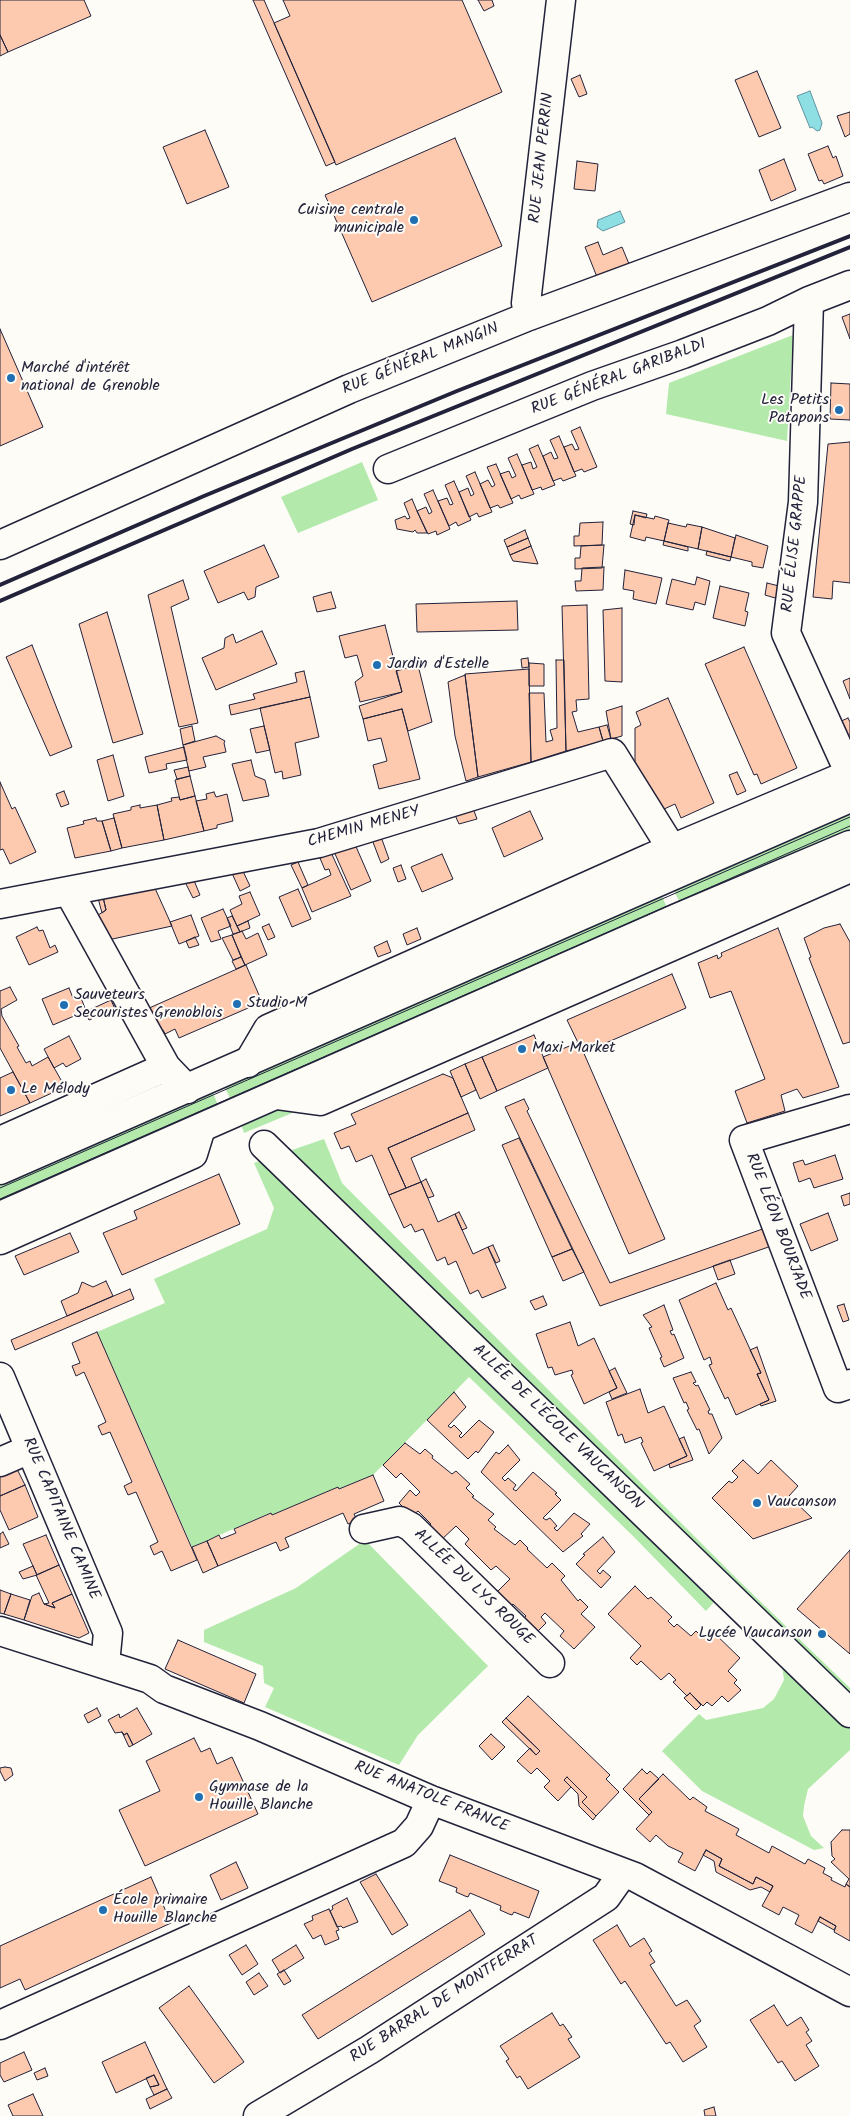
<!DOCTYPE html>
<meta charset="utf-8">
<style>
body{margin:0}
canvas{display:block;background:#fdfcf7}
</style>
<canvas width="850" height="2116"></canvas>
<script>
const ctx = document.querySelector('canvas').getContext('2d');
ctx.lineJoin = 'round';
function paint(path, color) { ctx.fillStyle = color; ctx.fill(path, 'evenodd'); }
const toPath = rows => new Path2D(rows.map(r => 'M' + r).join(''));
function strokePath(path, color, width, dash) { ctx.strokeStyle = color; ctx.lineWidth = width; ctx.lineCap = dash ? 'butt' : 'round'; ctx.setLineDash(dash || []); ctx.stroke(path); }
function label(font, color, halo, rows, align = 'center') {
  ctx.font = font + ' Kalam,sans-serif'; ctx.lineWidth = 4; ctx.setLineDash([]); ctx.textBaseline = 'middle'; ctx.strokeStyle = halo; ctx.fillStyle = color; for (const [text, x, y, turn = 0] of rows) {
    ctx.save(); ctx.translate(x, y); ctx.rotate((+turn || 0) * Math.PI / 180); ctx.textAlign = isNaN(turn) ? turn : align; if (halo) ctx.strokeText(text, 0, 0); ctx.fillText(text, 0, 0); ctx.restore();
  }
}
paint(toPath([
 [793,335,787,441,666,414,669,383],
 [362,462,378,500,298,533,281,497],
 [850,811,850,832,681,906,673,888],
 [661,894,669,912,232,1103,224,1085],
 [212,1090,219,1108,0,1204,0,1183],
 [272,1105,302,1109,244,1133,239,1118],
 [324,1139,342,1183,737,1579,850,1688,850,1750,808,1789,804,1806,803,1816,811,1836,824,1848,814,1850,702,1791,662,1751,699,1714,706,1720,763,1708,774,1699,784,1680,782,1665,717,1599,706,1611,633,1536,469,1377,373,1475,339,1489,338,1487,272,1515,270,1513,192,1547,97,1332,165,1303,154,1279,267,1229,274,1208,254,1163],
 [365,1540,488,1666,418,1735,399,1765,265,1707,274,1688,264,1683,263,1666,204,1642,204,1630,296,1588]
]), '#b3eaac');
const water = toPath([
 [810,91,822,123,820,130,817,131,812,127,810,128,797,96,810,91],
 [620,211,625,222,603,231,597,227,598,220,620,211]
]);
paint(water, '#8ddfe3');
strokePath(water, '#6293a0', 1);
const building = toPath([
 [0,0,84,0,91,16,8,52,0,35,0,0],
 [253,0,264,0,335,162,326,166,253,0],
 [283,0,462,0,502,92,336,165,274,23,290,16,283,0],
 [478,0,492,0,494,6,484,11,478,0],
 [0,35,8,52,0,56,0,35],
 [757,71,781,128,759,137,735,80,757,71],
 [580,75,587,94,579,97,571,79,580,75],
 [850,112,850,134,845,137,837,116,850,112],
 [205,130,229,187,187,204,163,147,205,130],
 [455,138,502,246,372,302,325,195,455,138],
 [828,146,833,158,836,156,843,176,824,184,822,180,819,181,808,154,828,146],
 [784,159,796,190,771,201,759,170,784,159],
 [577,161,598,164,595,191,574,189,577,161],
 [598,242,603,255,622,247,629,264,597,277,585,247,598,242],
 [850,314,850,339,842,317,850,314],
 [0,329,43,427,0,446,0,329],
 [831,383,850,384,850,420,830,419,831,383],
 [580,427,597,467,584,472,582,469,574,472,564,447,572,444,575,450,579,449,571,431,580,427],
 [559,436,576,476,563,481,561,478,553,481,543,456,551,452,554,459,558,458,550,440,559,436],
 [850,442,850,583,833,581,832,599,813,597,828,444,850,442],
 [538,445,555,485,542,490,541,487,532,490,522,465,531,462,533,469,537,467,529,449,538,445],
 [517,454,534,494,521,499,519,495,511,499,500,474,509,471,512,478,516,476,508,458,517,454],
 [496,464,513,503,500,508,498,505,490,508,480,484,488,480,492,487,495,485,487,467,496,464],
 [475,472,492,512,479,517,477,513,469,517,459,492,468,488,471,496,474,494,466,476,475,472],
 [454,481,471,520,458,526,456,522,449,526,438,501,447,498,450,505,453,504,445,485,454,481],
 [433,490,450,529,437,535,436,531,428,534,417,511,426,507,429,514,432,512,424,494,433,490],
 [412,499,417,511,427,533,417,533,415,530,413,532,397,529,395,520,405,516,407,519,410,518,404,503,412,499],
 [633,511,647,514,646,518,635,515,634,525,630,524,633,511],
 [635,515,654,519,655,516,669,520,664,541,646,537,645,541,630,537,635,515],
 [603,522,602,545,574,546,574,536,579,536,580,523,603,522],
 [668,523,686,527,687,524,702,527,698,549,664,541,668,523],
 [702,527,735,538,731,557,698,549,702,527],
 [525,530,528,538,507,547,504,540,525,530],
 [736,535,768,546,763,568,752,566,752,562,731,557,736,535],
 [528,538,531,546,510,555,507,547,528,538],
 [664,541,688,547,688,551,663,545,664,541],
 [264,545,279,577,256,587,255,597,248,600,244,592,218,603,204,571,264,545],
 [604,545,602,568,575,569,575,558,580,558,581,546,604,545],
 [531,546,538,564,513,561,510,555,531,546],
 [707,551,731,557,730,561,706,555,707,551],
 [604,567,603,590,576,591,575,581,581,581,582,568,604,567],
 [625,570,662,578,656,604,633,599,634,591,623,589,625,570],
 [697,577,710,581,705,605,695,602,693,610,666,604,672,579,695,585,697,577],
 [183,580,189,599,171,607,198,723,179,727,148,595,183,580],
 [767,583,783,587,782,600,765,595,767,583],
 [720,586,749,593,745,611,748,612,745,626,713,618,720,586],
 [331,592,336,608,317,612,313,597,331,592],
 [517,601,518,630,417,632,416,604,517,601],
 [587,605,589,699,576,700,577,711,572,712,578,732,599,727,603,741,566,751,562,606,587,605],
 [622,608,622,682,605,681,603,610,622,608],
 [107,612,143,734,113,743,79,624,107,612],
 [385,625,402,692,360,702,355,682,363,676,357,655,345,658,339,636,385,625],
 [262,631,277,664,216,690,202,658,224,648,225,638,233,634,236,643,262,631],
 [32,645,72,747,50,756,6,657,32,645],
 [744,647,797,768,761,784,757,774,754,775,705,664,744,647],
 [528,658,529,667,522,668,521,659,528,658],
 [556,660,564,660,566,751,531,762,529,693,544,693,546,742,553,740,550,730,557,728,556,660],
 [529,663,544,664,544,686,529,686,529,663],
 [418,665,432,722,408,731,402,709,363,719,359,706,402,692,396,671,418,665],
 [529,669,531,762,478,777,465,674,529,669],
 [304,671,310,697,231,715,229,705,255,699,253,694,297,682,295,673,304,671],
 [465,675,478,777,466,781,455,736,448,682,465,675],
 [850,678,850,699,843,681,850,678],
 [310,697,319,737,295,743,301,775,283,779,282,771,275,773,260,708,310,697],
 [668,698,714,803,681,818,675,804,662,810,635,762,635,728,641,725,636,712,668,698],
 [622,706,622,736,611,739,606,711,622,706],
 [402,709,420,779,379,789,373,765,387,761,381,738,368,741,363,719,402,709],
 [848,718,850,722,850,751,837,723,848,718],
 [607,725,611,739,603,741,599,727,607,725],
 [192,726,195,741,183,745,180,729,192,726],
 [264,726,270,750,256,753,250,729,264,726],
 [216,736,225,741,224,743,226,752,203,757,206,767,189,771,183,745,216,736],
 [184,747,187,760,166,764,167,769,149,773,145,757,184,747],
 [113,755,124,796,108,801,97,760,113,755],
 [251,760,255,776,265,780,269,796,243,801,232,764,251,760],
 [188,767,190,776,177,779,174,770,188,767],
 [737,772,746,791,737,795,729,775,737,772],
 [190,776,195,796,180,800,175,780,190,776],
 [0,782,12,809,15,807,36,852,10,864,3,849,0,850,0,782],
 [64,791,69,804,61,807,56,794,64,791],
 [214,792,216,797,227,794,233,821,217,825,217,828,204,831,196,801,207,799,206,794,214,792],
 [195,796,204,831,164,840,157,805,172,801,171,798,179,797,180,800,195,796],
 [140,805,140,808,157,805,164,840,122,848,113,814,131,810,131,807,140,805],
 [473,808,477,819,459,824,454,813,473,808],
 [530,811,543,839,504,857,492,828,530,811],
 [96,818,97,821,102,821,111,851,75,858,67,828,84,824,83,821,96,818],
 [114,818,122,848,111,851,102,821,114,818],
 [380,834,389,859,381,863,371,837,380,834],
 [354,842,371,881,351,890,332,847,354,842],
 [329,848,351,896,312,912,302,888,331,875,329,869,325,870,317,851,329,848],
 [442,854,453,879,422,892,411,867,442,854],
 [298,862,308,885,302,888,291,865,298,862],
 [401,865,406,879,398,882,393,868,401,865],
 [241,867,250,886,240,891,231,871,241,867],
 [193,878,200,895,193,898,184,880,193,878],
 [154,886,172,926,108,940,95,917,106,910,103,897,154,886],
 [298,889,311,919,292,927,279,897,298,889],
 [250,892,260,915,237,926,230,910,242,904,239,896,250,892],
 [103,897,106,910,102,913,98,898,103,897],
 [223,909,231,926,218,931,221,939,211,942,201,918,223,909],
 [191,915,199,936,179,944,170,922,191,915],
 [232,916,240,932,233,934,227,918,232,916],
 [248,921,250,928,240,932,237,926,248,921],
 [269,924,275,937,268,940,262,927,269,924],
 [840,924,850,942,850,1042,843,1044,809,958,811,957,804,938,824,928,840,924],
 [37,927,39,931,43,930,50,948,55,945,58,952,29,965,16,937,37,927],
 [417,928,421,939,407,945,403,934,417,928],
 [778,928,839,1087,803,1098,797,1089,781,1095,785,1111,747,1123,735,1091,765,1079,731,991,710,998,698,963,717,955,718,959,722,956,721,953,778,928],
 [242,931,246,939,258,933,267,955,245,965,232,935,242,931],
 [232,935,241,957,233,960,222,938,232,935],
 [195,937,199,945,189,948,186,941,195,937],
 [387,941,391,952,378,957,374,947,387,941],
 [241,957,245,965,236,969,232,961,241,957],
 [246,965,262,1002,179,1038,175,1029,165,1034,163,1030,159,1032,147,1009,246,965],
 [672,974,686,1008,583,1053,567,1020,672,974],
 [10,987,17,1000,1,1009,2,1016,19,1046,17,1047,26,1063,30,1061,32,1066,48,1057,65,1087,30,1103,0,1048,0,991,10,987],
 [69,988,73,998,80,995,86,1011,53,1025,42,999,69,988],
 [111,1000,115,1009,89,1020,85,1012,111,1000],
 [534,1035,548,1068,497,1091,482,1057,534,1035],
 [69,1036,81,1059,66,1067,63,1063,54,1068,44,1049,69,1036],
 [579,1042,665,1239,629,1254,543,1057,579,1042],
 [482,1057,497,1091,480,1099,465,1064,482,1057],
 [465,1064,476,1090,461,1097,450,1071,465,1064],
 [13,1072,30,1103,0,1116,0,1078,13,1072],
 [443,1074,453,1078,468,1113,388,1148,406,1188,389,1195,372,1155,356,1162,349,1146,341,1149,334,1133,356,1124,351,1114,443,1074],
 [524,1099,529,1109,527,1111,610,1283,771,1226,777,1244,600,1306,505,1107,524,1099],
 [468,1113,475,1130,411,1158,421,1182,406,1188,388,1148,468,1113],
 [519,1138,572,1249,552,1257,502,1145,519,1138],
 [835,1155,843,1179,814,1188,810,1178,799,1182,793,1163,803,1160,805,1165,835,1155],
 [219,1174,240,1224,122,1275,103,1233,137,1219,134,1211,219,1174],
 [426,1179,434,1196,428,1198,421,1182,426,1179],
 [421,1182,438,1222,455,1214,473,1254,488,1247,506,1288,482,1298,478,1290,470,1294,456,1261,448,1265,445,1257,437,1261,423,1229,415,1232,411,1224,404,1228,389,1195,421,1182],
 [850,1193,850,1204,844,1206,841,1196,850,1193],
 [459,1212,467,1228,462,1230,455,1214,459,1212],
 [828,1213,838,1240,811,1251,800,1224,828,1213],
 [70,1233,79,1252,24,1275,15,1256,70,1233],
 [493,1245,500,1261,496,1263,488,1247,493,1245],
 [572,1249,584,1272,563,1281,552,1257,572,1249],
 [730,1260,735,1274,718,1280,713,1266,730,1260],
 [106,1281,113,1296,67,1316,61,1301,78,1293,82,1282,93,1287,106,1281],
 [716,1283,728,1310,731,1308,761,1373,757,1374,769,1400,736,1415,728,1397,725,1399,709,1365,712,1364,710,1357,704,1360,679,1300,716,1283],
 [130,1289,134,1299,15,1350,11,1340,130,1289],
 [543,1296,547,1305,535,1310,530,1301,543,1296],
 [844,1304,849,1320,843,1322,837,1306,844,1304],
 [664,1305,673,1330,670,1331,672,1335,674,1334,684,1358,664,1367,660,1358,662,1357,649,1328,652,1327,643,1315,664,1305],
 [570,1322,578,1346,594,1338,617,1388,584,1404,571,1375,573,1374,572,1370,555,1375,552,1367,548,1368,536,1334,570,1322],
 [97,1332,197,1560,171,1571,162,1551,154,1555,150,1546,158,1542,136,1492,128,1495,124,1486,132,1482,110,1432,102,1435,98,1426,106,1422,103,1415,84,1372,76,1376,72,1366,80,1363,72,1343,97,1332],
 [757,1347,776,1401,761,1406,760,1404,769,1400,757,1374,761,1373,750,1350,757,1347],
 [615,1368,627,1393,612,1399,609,1392,617,1388,609,1371,615,1368],
 [691,1372,696,1382,693,1383,696,1386,698,1385,710,1410,708,1411,709,1414,712,1414,722,1438,709,1454,699,1429,697,1430,687,1410,689,1409,686,1402,684,1403,673,1378,691,1372],
 [640,1389,648,1413,664,1406,687,1456,654,1471,641,1443,643,1442,641,1437,625,1443,622,1434,618,1436,606,1402,640,1389],
 [454,1392,466,1407,448,1426,451,1428,454,1425,462,1433,459,1436,461,1438,479,1420,494,1432,478,1453,476,1451,468,1459,427,1420,454,1392],
 [684,1437,693,1460,670,1468,669,1464,687,1456,679,1439,684,1437],
 [405,1443,420,1454,425,1449,433,1456,432,1458,452,1474,456,1471,470,1484,466,1488,474,1496,472,1497,494,1514,488,1520,496,1527,494,1529,515,1545,520,1540,528,1548,527,1549,547,1568,552,1563,565,1576,561,1580,578,1601,580,1599,588,1607,581,1614,595,1627,574,1649,560,1636,564,1631,545,1613,541,1617,546,1623,534,1635,521,1622,526,1616,513,1604,508,1609,494,1595,510,1579,496,1566,491,1570,465,1544,469,1539,456,1526,439,1542,425,1529,431,1524,418,1511,412,1516,399,1503,410,1490,416,1496,420,1492,401,1473,396,1478,383,1465,405,1443],
 [508,1445,520,1460,502,1478,505,1481,508,1478,516,1485,513,1489,516,1491,533,1472,557,1493,555,1494,561,1500,543,1518,546,1520,550,1518,557,1526,554,1528,557,1531,574,1513,590,1524,581,1534,583,1536,563,1552,481,1472,496,1452,499,1454,508,1445],
 [743,1460,758,1474,771,1460,798,1486,789,1496,812,1518,753,1539,712,1498,729,1481,732,1483,738,1477,732,1471,743,1460],
 [14,1463,25,1485,0,1496,0,1469,14,1463],
 [373,1475,384,1501,354,1514,357,1520,348,1524,343,1513,285,1538,289,1547,280,1551,276,1542,218,1566,207,1541,219,1535,221,1539,236,1533,234,1529,271,1513,272,1515,338,1487,339,1489,373,1475],
 [25,1485,38,1517,9,1530,0,1510,0,1496,25,1485],
 [3,1532,9,1544,0,1548,0,1534,3,1532],
 [46,1535,59,1565,37,1575,23,1544,46,1535],
 [603,1537,615,1552,597,1571,600,1574,603,1570,611,1577,601,1588,576,1564,585,1555,583,1554,603,1537],
 [207,1541,218,1566,203,1573,192,1547,207,1541],
 [850,1550,850,1654,797,1609,850,1550],
 [59,1565,72,1594,52,1603,55,1608,44,1604,49,1603,36,1575,59,1565],
 [33,1566,37,1575,23,1579,19,1572,33,1566],
 [635,1586,648,1599,651,1597,672,1617,668,1621,674,1627,677,1624,691,1636,696,1631,703,1638,711,1630,740,1658,728,1671,737,1680,734,1683,741,1690,728,1702,722,1696,712,1706,707,1702,703,1706,690,1693,687,1696,673,1682,676,1680,669,1673,661,1680,641,1661,637,1665,630,1658,641,1646,608,1614,635,1586],
 [0,1590,11,1594,4,1614,0,1613,0,1590],
 [39,1593,44,1604,55,1608,52,1603,72,1594,89,1633,79,1638,24,1620,32,1596,39,1593],
 [11,1594,30,1600,24,1620,4,1614,11,1594],
 [178,1640,256,1674,244,1703,165,1669,178,1640],
 [690,1693,701,1705,696,1710,684,1698,690,1693],
 [528,1696,610,1775,606,1779,619,1792,596,1816,582,1802,587,1797,567,1777,564,1780,571,1787,558,1801,544,1787,550,1781,537,1768,531,1774,517,1761,530,1748,536,1755,540,1751,506,1718,528,1696],
 [97,1708,101,1716,88,1723,84,1715,97,1708],
 [137,1708,152,1734,133,1745,127,1733,124,1735,122,1732,115,1733,108,1720,119,1714,120,1718,137,1708],
 [506,1718,540,1751,536,1755,502,1722,506,1718],
 [122,1732,124,1735,127,1733,133,1745,129,1747,122,1732],
 [491,1734,505,1747,492,1760,479,1746,491,1734],
 [194,1738,201,1752,210,1748,217,1764,232,1757,258,1814,145,1866,119,1810,160,1791,146,1761,194,1738],
 [5,1767,11,1768,13,1775,5,1781,0,1771,0,1768,5,1767],
 [642,1769,647,1774,650,1771,659,1779,639,1799,652,1812,649,1815,623,1789,642,1769],
 [663,1774,690,1800,693,1797,707,1807,705,1811,739,1829,736,1835,769,1853,772,1846,805,1864,808,1859,825,1868,823,1873,832,1878,831,1880,845,1887,846,1884,850,1887,850,1941,834,1932,836,1926,820,1917,812,1933,795,1924,799,1915,783,1907,779,1915,762,1906,773,1886,756,1877,753,1884,719,1866,722,1859,706,1850,695,1871,678,1862,683,1853,668,1846,656,1835,650,1842,636,1829,652,1812,639,1799,663,1774],
 [567,1777,587,1797,582,1802,596,1816,593,1820,579,1806,578,1794,564,1780,567,1777],
 [842,1830,850,1830,850,1887,846,1884,849,1879,831,1862,835,1859,832,1856,831,1842,842,1830],
 [706,1850,722,1859,719,1866,753,1884,756,1877,773,1886,770,1892,761,1887,750,1890,716,1872,714,1861,703,1855,706,1850],
 [450,1855,539,1891,529,1918,514,1912,512,1915,509,1914,500,1910,501,1906,470,1893,468,1897,465,1896,456,1892,457,1888,439,1881,450,1855],
 [236,1862,248,1888,221,1900,210,1875,236,1862],
 [376,1874,408,1925,392,1935,360,1882,376,1874],
 [151,1877,171,1923,25,1990,20,1979,0,1988,0,1946,151,1877],
 [347,1898,358,1922,343,1928,341,1926,337,1927,330,1911,333,1909,332,1906,347,1898],
 [329,1909,339,1930,336,1931,339,1939,325,1945,321,1935,313,1939,304,1924,313,1920,312,1916,329,1909],
 [470,1910,485,1934,318,2039,302,2015,470,1910],
 [820,1917,836,1926,834,1930,818,1921,820,1917],
 [617,1925,630,1947,644,1938,652,1951,649,1953,655,1962,650,1965,676,2006,687,2000,701,2021,694,2026,707,2047,683,2062,670,2042,666,2044,625,1981,621,1984,593,1940,617,1925],
 [246,1945,258,1964,242,1975,229,1955,246,1945],
 [296,1945,304,1958,280,1973,272,1960,296,1945],
 [284,1970,291,1981,284,1985,277,1974,284,1970],
 [259,1973,268,1986,254,1995,246,1982,259,1973],
 [189,1986,244,2062,214,2083,159,2008,189,1986],
 [774,2005,787,2026,801,2017,809,2030,806,2032,812,2041,806,2045,819,2066,795,2081,782,2061,778,2063,750,2020,774,2005],
 [552,2013,560,2026,563,2024,572,2037,568,2039,580,2057,528,2089,520,2076,517,2078,506,2061,509,2059,500,2046,552,2013],
 [145,2042,167,2089,154,2095,150,2087,159,2085,154,2075,116,2093,102,2062,145,2042],
 [24,2052,32,2070,4,2082,0,2075,0,2063,24,2052],
 [45,2068,48,2076,37,2080,34,2073,45,2068],
 [154,2075,159,2085,150,2087,146,2078,154,2075],
 [167,2089,172,2098,150,2109,146,2099,167,2089],
 [33,2094,43,2116,13,2116,8,2105,33,2094],
 [714,2107,716,2116,705,2116,704,2110,714,2107]
]);
paint(building, '#fecaaf');
strokePath(building, '#22223b', 1);
const minor = toPath([
 [809,301,803,502,786,633,850,774],
 [529,316,526,303,561,0],
 [388,469,592,386,683,354,768,321,809,301,850,285],
 [0,545,349,389,529,316,850,197],
 [69,892,166,1067,187,1089],
 [0,904,319,843,612,753,672,849],
 [248,1063,268,1029,650,858,850,774],
 [276,1095,320,1101,850,868],
 [850,1109,744,1140,838,1388,850,1384],
 [0,1141,166,1067],
 [264,1145,850,1713],
 [0,1240,193,1154,201,1128],
 [0,1377,108,1633,105,1664],
 [0,1462,30,1449],
 [364,1529,400,1521,411,1527,550,1663],
 [0,1631,150,1679,164,1689,260,1726,431,1800,635,1877,850,1992],
 [0,2025,404,1843,419,1826,431,1800],
 [258,2116,369,2050,606,1897,623,1873]
]);
const major = toPath([
 [0,1170,850,798],
 [0,1216,677,918,850,845]
]);
strokePath(minor, '#22223b', 31);
strokePath(major, '#22223b', 31);
strokePath(minor, '#fdfcf7', 28);
strokePath(major, '#fdfcf7', 28);
strokePath(toPath([
 [0,1188,850,817],
 [0,1199,850,826]
]), '#22223b', 1);
strokePath(toPath([
 [0,585,204,496,457,391,850,236],
 [0,601,352,449,850,247]
]), '#22223b', 4);
for (const [x, y, r, color] of [
 [414,220,5,"#1f6fb2"],
 [11,378,5,"#1f6fb2"],
 [839,410,5,"#1f6fb2"],
 [377,665,5,"#1f6fb2"],
 [237,1004,5,"#1f6fb2"],
 [64,1005,5,"#1f6fb2"],
 [522,1049,5,"#1f6fb2"],
 [11,1090,5,"#1f6fb2"],
 [757,1503,5,"#1f6fb2"],
 [822,1634,5,"#1f6fb2"],
 [199,1797,5,"#1f6fb2"],
 [103,1910,5,"#1f6fb2"]
]) { const dot = new Path2D(); dot.arc(x, y, r, 0, 2 * Math.PI); ctx.fillStyle = color; ctx.fill(dot); strokePath(dot, '#fdfcf7', 2); }
label('16px', '#22223b', '#fdfcf7', [
 ["RUE JEAN PERRIN",543,158,-84],
 ["RUE GÉNÉRAL MANGIN",421,360,-22],
 ["RUE GÉNÉRAL GARIBALDI",619,378,-21],
 ["RUE ÉLISE GRAPPE",796,544,-84],
 ["CHEMIN MENEY",364,828,-16],
 ["RUE LÉON BOURJADE",777,1227,69],
 ["ALLÉE DE L'ÉCOLE VAUCANSON",557,1428,44],
 ["RUE CAPITAINE CAMINE",60,1519,67],
 ["ALLÉE DU LYS ROUGE",473,1588,44],
 ["RUE ANATOLE FRANCE",431,1798,22],
 ["RUE BARRAL DE MONTFERRAT",445,2000,-33]
]);
label('16px', '#22223b', '#fdfcf7', [
 ["Cuisine centrale",404,211,"right"],
 ["municipale",404,229,"right"],
 ["Marché d'intérêt",21,369],
 ["national de Grenoble",21,387],
 ["Les Petits",829,401,"right"],
 ["Patapons",829,419,"right"],
 ["Jardin d'Estelle",387,665],
 ["Sauveteurs",74,996],
 ["Secouristes Grenoblois",74,1014],
 ["Studio M",247,1004],
 ["Maxi Market",532,1049],
 ["Le Mélody",21,1090],
 ["Vaucanson",767,1503],
 ["Lycée Vaucanson",812,1634,"right"],
 ["Gymnase de la",209,1788],
 ["Houille Blanche",209,1806],
 ["École primaire",113,1901],
 ["Houille Blanche",113,1919]
], 'left');
</script>
